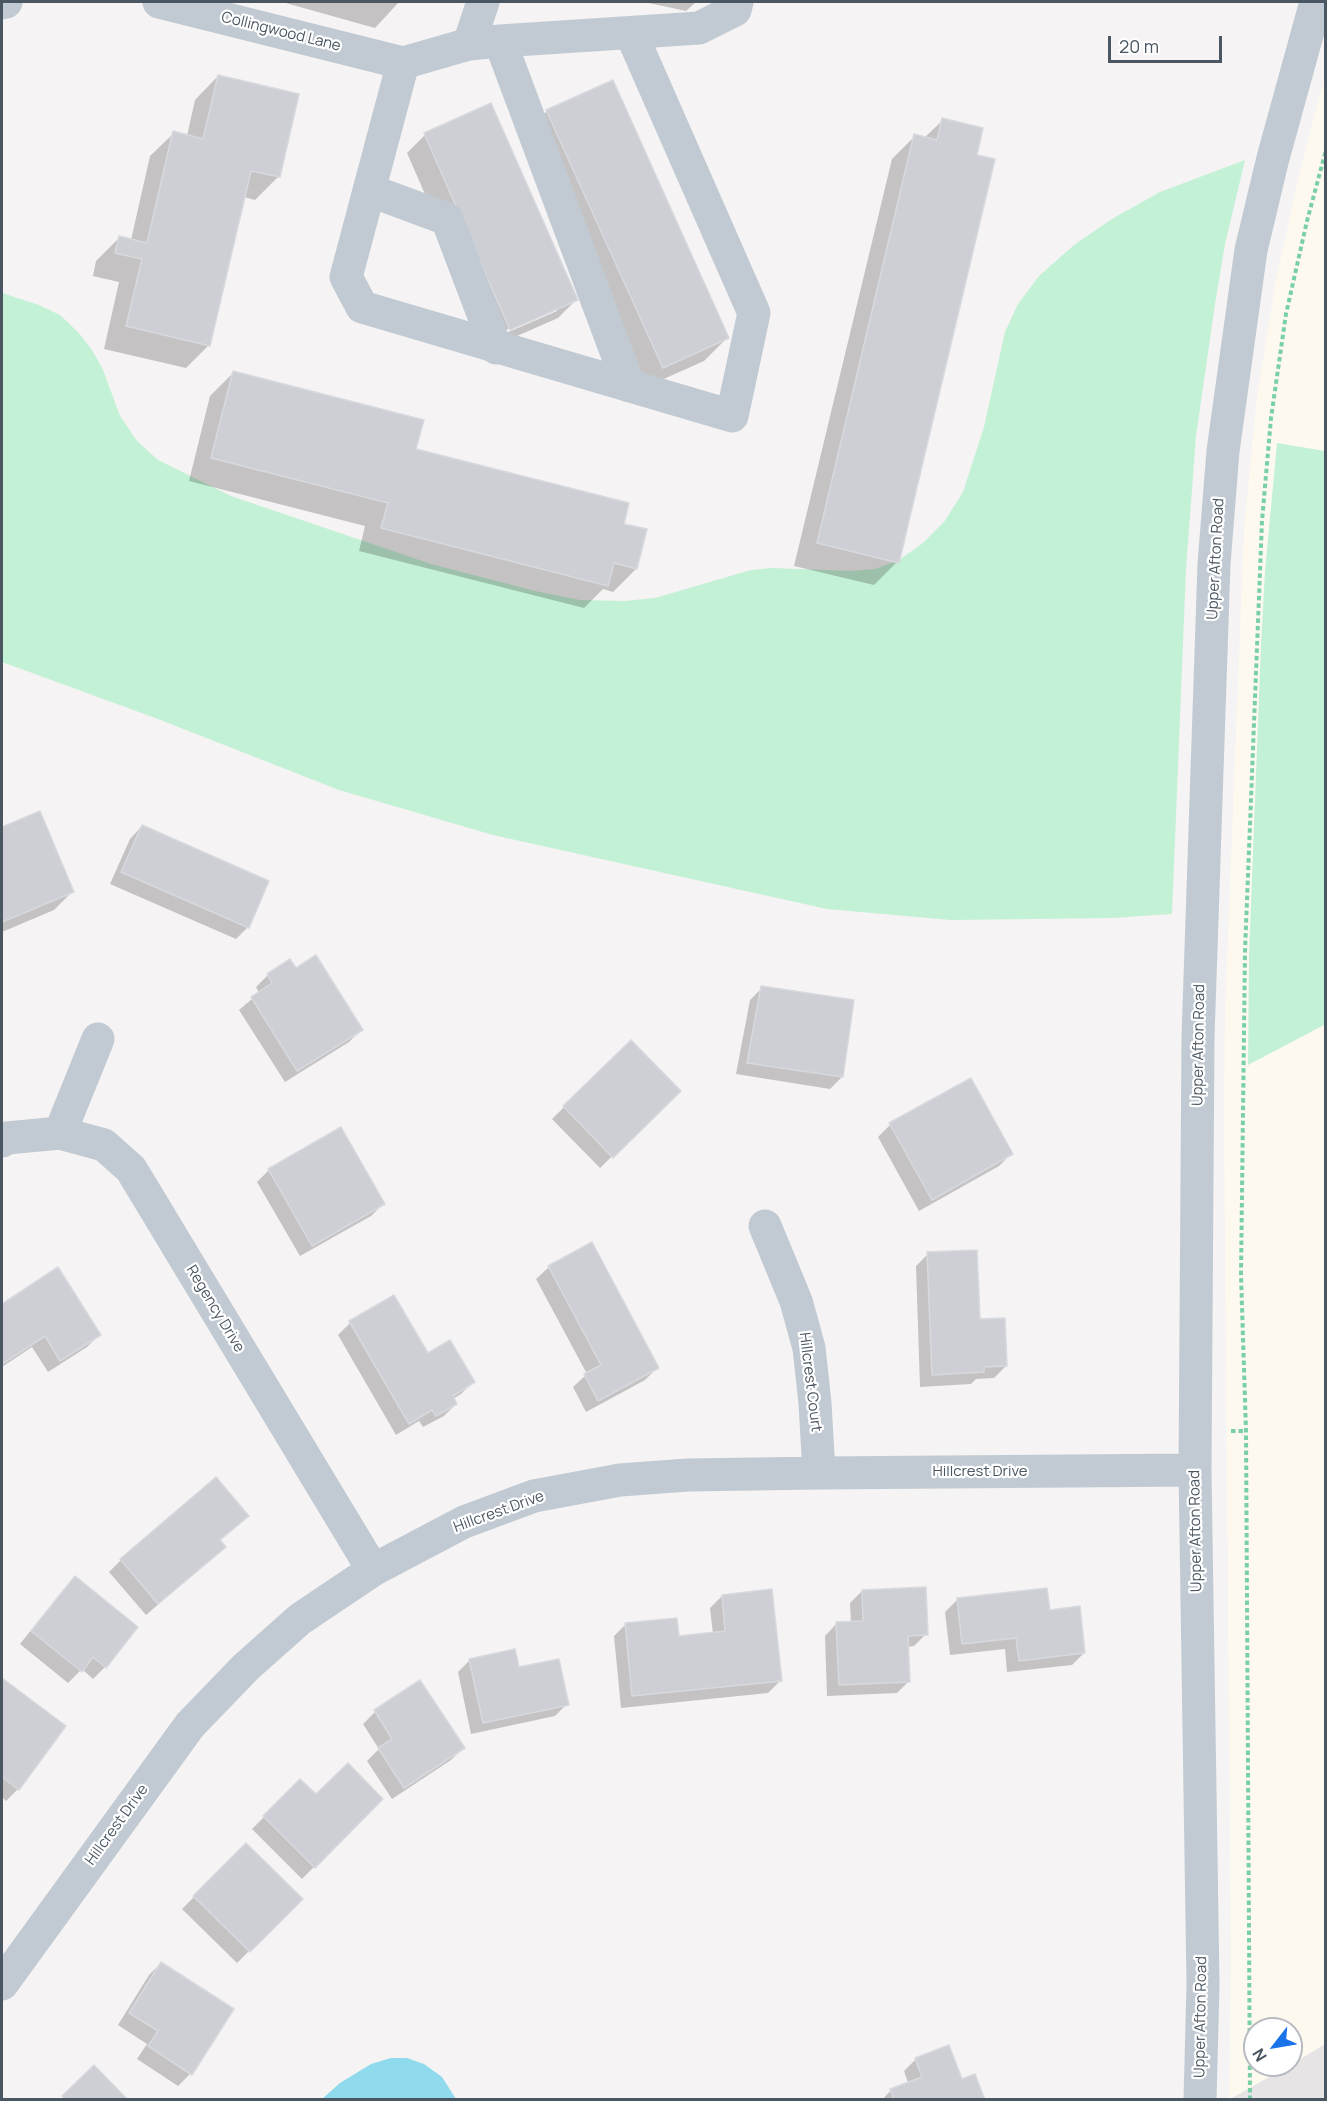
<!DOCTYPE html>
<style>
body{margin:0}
#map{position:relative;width:1327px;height:2101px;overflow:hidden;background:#f5f3f3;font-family:Manrope,sans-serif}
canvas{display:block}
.frame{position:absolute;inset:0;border:3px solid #4a5661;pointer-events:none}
.north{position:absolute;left:1243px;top:2017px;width:60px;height:60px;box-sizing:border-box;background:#fff;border:2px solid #b7bbc0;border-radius:50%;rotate:239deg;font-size:16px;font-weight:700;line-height:24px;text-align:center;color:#4a5661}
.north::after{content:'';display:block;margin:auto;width:21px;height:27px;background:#1a73e8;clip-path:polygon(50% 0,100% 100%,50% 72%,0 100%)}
.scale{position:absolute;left:1108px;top:36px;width:114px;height:27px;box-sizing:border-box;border:3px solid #4a5661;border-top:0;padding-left:8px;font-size:18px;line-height:21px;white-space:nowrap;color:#4a5661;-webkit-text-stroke:4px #fff;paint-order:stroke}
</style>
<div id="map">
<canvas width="1327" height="2101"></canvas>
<div class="frame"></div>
<div class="north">N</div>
<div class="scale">20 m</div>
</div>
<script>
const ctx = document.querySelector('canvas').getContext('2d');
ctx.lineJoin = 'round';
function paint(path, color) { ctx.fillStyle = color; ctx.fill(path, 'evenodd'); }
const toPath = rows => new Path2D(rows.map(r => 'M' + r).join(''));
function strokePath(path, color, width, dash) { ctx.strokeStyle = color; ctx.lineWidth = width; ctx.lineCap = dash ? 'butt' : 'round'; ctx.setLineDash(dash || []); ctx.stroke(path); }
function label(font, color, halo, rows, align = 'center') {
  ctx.font = font + ' Manrope,sans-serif'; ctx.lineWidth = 4.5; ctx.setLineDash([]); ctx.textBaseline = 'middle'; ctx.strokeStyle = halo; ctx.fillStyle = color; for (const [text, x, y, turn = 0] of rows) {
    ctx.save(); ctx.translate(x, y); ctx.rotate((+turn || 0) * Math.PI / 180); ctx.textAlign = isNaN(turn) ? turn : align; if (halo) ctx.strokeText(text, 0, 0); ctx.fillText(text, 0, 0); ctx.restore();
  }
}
paint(toPath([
 [1325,76,1326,2044,1291,2064,1291,2029,1255,2029,1255,2065,1290,2065,1229,2100,1231,1963,1224,1117,1225,1012,1244,529,1257,396,1276,280,1302,162]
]), '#fdf9ef');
paint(toPath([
 [1325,2044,1325,2099,1230,2099,1291,2065]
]), '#e6e4e5');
paint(toPath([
 [1245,160,1225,244,1215,304,1196,436,1186,569,1172,914,1112,918,951,920,827,909,493,835,339,790,158,719,2,662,2,293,39,305,60,315,78,332,92,350,103,370,120,416,137,441,158,460,231,496,431,564,535,591,580,600,624,601,655,598,751,570,772,568,851,571,875,569,899,560,923,543,944,522,963,492,984,427,1005,332,1018,304,1039,276,1074,245,1112,219,1160,192],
 [1277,443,1325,451,1326,1024,1248,1065,1249,955,1261,644,1265,571]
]), '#c3f1d5');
paint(toPath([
 [391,2058,407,2058,424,2064,442,2077,456,2099,322,2099,340,2083,371,2064]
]), '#90daee');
paint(toPath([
 [282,2,399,2,375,28],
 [644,2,696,2,686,11],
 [218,76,278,177,255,200,244,197,209,345,186,368,104,349,119,282,93,276,96,261,119,238,131,240,150,156,174,133,187,136,195,100],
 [547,111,727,338,704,361,639,390,524,134],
 [943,120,975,156,897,562,874,585,794,566,892,159,915,136,924,138],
 [425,135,576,300,558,318,492,347,407,153],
 [557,308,557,311,504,334,503,331],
 [233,373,415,450,622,525,636,569,613,592,603,589,584,608,359,551,365,526,189,481,210,396],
 [39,813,72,892,54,910,2,932,2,829],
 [142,826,248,927,236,939,110,884,130,839],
 [296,970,361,1030,349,1042,285,1082,239,1010,259,993,256,987,268,975],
 [762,988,842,1077,830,1089,736,1074,750,1000],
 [630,1042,679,1091,600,1168,552,1119],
 [890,1125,1011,1154,999,1166,919,1211,878,1137],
 [269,1170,383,1204,371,1216,300,1256,257,1182],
 [592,1244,657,1368,645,1380,586,1412,573,1387,587,1374,536,1279,549,1267],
 [928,1254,979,1321,1006,1366,994,1378,976,1379,971,1384,920,1387,916,1266],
 [58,1270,99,1335,87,1347,48,1372,32,1347,2,1367,2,1305],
 [393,1297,427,1355,473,1382,461,1394,453,1399,456,1404,444,1416,423,1427,419,1421,396,1435,338,1335,350,1323],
 [247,1516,219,1541,212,1558,146,1615,109,1572,121,1560],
 [75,1578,105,1667,93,1679,82,1669,68,1683,20,1644,63,1590],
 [862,1591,926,1634,914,1646,907,1647,909,1681,897,1693,827,1696,825,1636,837,1623,851,1623,850,1603],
 [722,1596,780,1681,768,1693,621,1708,614,1636,626,1624,678,1637,713,1634,710,1608],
 [957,1600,1048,1611,1084,1653,1072,1665,1007,1672,1005,1649,950,1655,945,1612],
 [470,1660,518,1669,567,1704,555,1716,471,1734,458,1672],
 [2,1680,64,1726,18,1789,6,1801,2,1797],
 [419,1682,463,1748,451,1760,392,1799,367,1761,379,1749,363,1724,375,1712],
 [300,1781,316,1797,381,1799,302,1879,252,1829],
 [246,1845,301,1899,237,1963,182,1909],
 [161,1963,190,2074,178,2086,137,2059,147,2044,118,2025,149,1975],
 [916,2059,961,2081,983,2100,882,2100,891,2090,908,2083,904,2071]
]), '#0003');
const building = toPath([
 [218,75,299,94,280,177,251,171,210,346,126,326,142,259,115,253,119,236,147,243,173,131,203,139,218,75],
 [613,80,729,338,663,368,546,110,613,80],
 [491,103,578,300,510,330,424,133,491,103],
 [942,118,983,128,977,155,995,159,899,563,817,543,914,134,937,140,942,118],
 [233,371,424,420,416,449,629,503,624,524,647,529,637,569,614,563,608,586,381,528,388,503,211,458,233,371],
 [40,811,74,892,2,922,2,827,40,811],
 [142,825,269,881,249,928,121,872,142,825],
 [316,955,363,1030,297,1071,251,997,272,983,267,974,290,959,296,968,316,955],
 [761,986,854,1000,843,1077,747,1063,761,986],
 [631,1040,681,1091,613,1158,563,1106,631,1040],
 [971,1078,1013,1154,932,1200,889,1123,971,1078],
 [341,1127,385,1204,312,1246,268,1169,341,1127],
 [592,1242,659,1368,598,1401,584,1374,601,1365,548,1266,592,1242],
 [977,1250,980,1319,1005,1318,1007,1366,984,1367,984,1372,932,1375,927,1252,977,1250],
 [58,1267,101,1335,60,1361,45,1336,2,1364,2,1304,58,1267],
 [394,1295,428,1353,450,1340,475,1382,453,1396,457,1404,436,1416,432,1410,409,1424,349,1321,394,1295],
 [216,1477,249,1516,220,1540,226,1547,158,1604,120,1559,216,1477],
 [75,1576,138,1627,106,1668,93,1657,82,1672,31,1631,75,1576],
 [926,1587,928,1635,908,1636,910,1682,839,1685,836,1622,863,1621,862,1590,926,1587],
 [1047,1588,1050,1610,1080,1606,1085,1653,1019,1661,1016,1638,962,1644,957,1598,1047,1588],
 [772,1589,782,1681,632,1696,625,1623,677,1618,679,1636,725,1631,722,1595,772,1589],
 [515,1649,519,1667,559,1659,569,1705,483,1723,469,1659,515,1649],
 [2,1678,66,1726,19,1790,2,1777,2,1678],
 [420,1680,465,1748,404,1788,378,1748,392,1739,374,1710,420,1680],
 [348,1763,383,1799,315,1868,263,1816,300,1779,316,1794,348,1763],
 [246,1843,303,1899,250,1952,193,1896,246,1843],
 [161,1962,234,2009,192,2075,148,2046,158,2031,129,2013,161,1962],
 [949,2045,962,2079,975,2074,985,2100,894,2100,890,2089,922,2077,915,2058,949,2045],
 [94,2065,128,2100,66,2100,62,2096,94,2065]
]);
paint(building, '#cdcfd5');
strokePath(building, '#d7d9de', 1.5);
strokePath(toPath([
 [1231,1431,1246,1431],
 [1250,2100,1246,1431,1241,1275,1245,951,1262,521,1271,418,1286,314,1307,221,1326,150]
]), '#7ad0a6', 4, [4.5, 3]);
strokePath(toPath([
 [159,2,403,63,469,44,500,41,699,28,735,10,737,2],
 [2,3,6,2],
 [500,41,629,386],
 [469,44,483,2],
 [403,63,346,277,362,307,732,416,754,313,631,33],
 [369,190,447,219,496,348],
 [60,1133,98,1039],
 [2,1141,7,1138,60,1133,104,1145,131,1169,373,1570],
 [765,1226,796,1301,809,1348,815,1403,819,1473],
 [2,1984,190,1725,246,1667,300,1619,373,1570,464,1522,534,1496,620,1480,688,1475,819,1473,1195,1470],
 [1200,2100,1203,1985,1195,1470,1198,1037,1214,564,1223,451,1251,250,1273,158,1316,2]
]), '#c1cad2', 33);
label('15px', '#4a5661', '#fff', [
 ["Collingwood Lane",281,32,14],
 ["Upper Afton Road",1216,559,-87],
 ["Upper Afton Road",1199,1045,-89],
 ["Regency Drive",215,1309,59],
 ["Hillcrest Court",810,1382,83],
 ["Hillcrest Drive",980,1472],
 ["Hillcrest Drive",499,1512,-20],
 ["Upper Afton Road",1196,1531,-91],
 ["Hillcrest Drive",117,1825,-54],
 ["Upper Afton Road",1201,2017,-89]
]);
</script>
